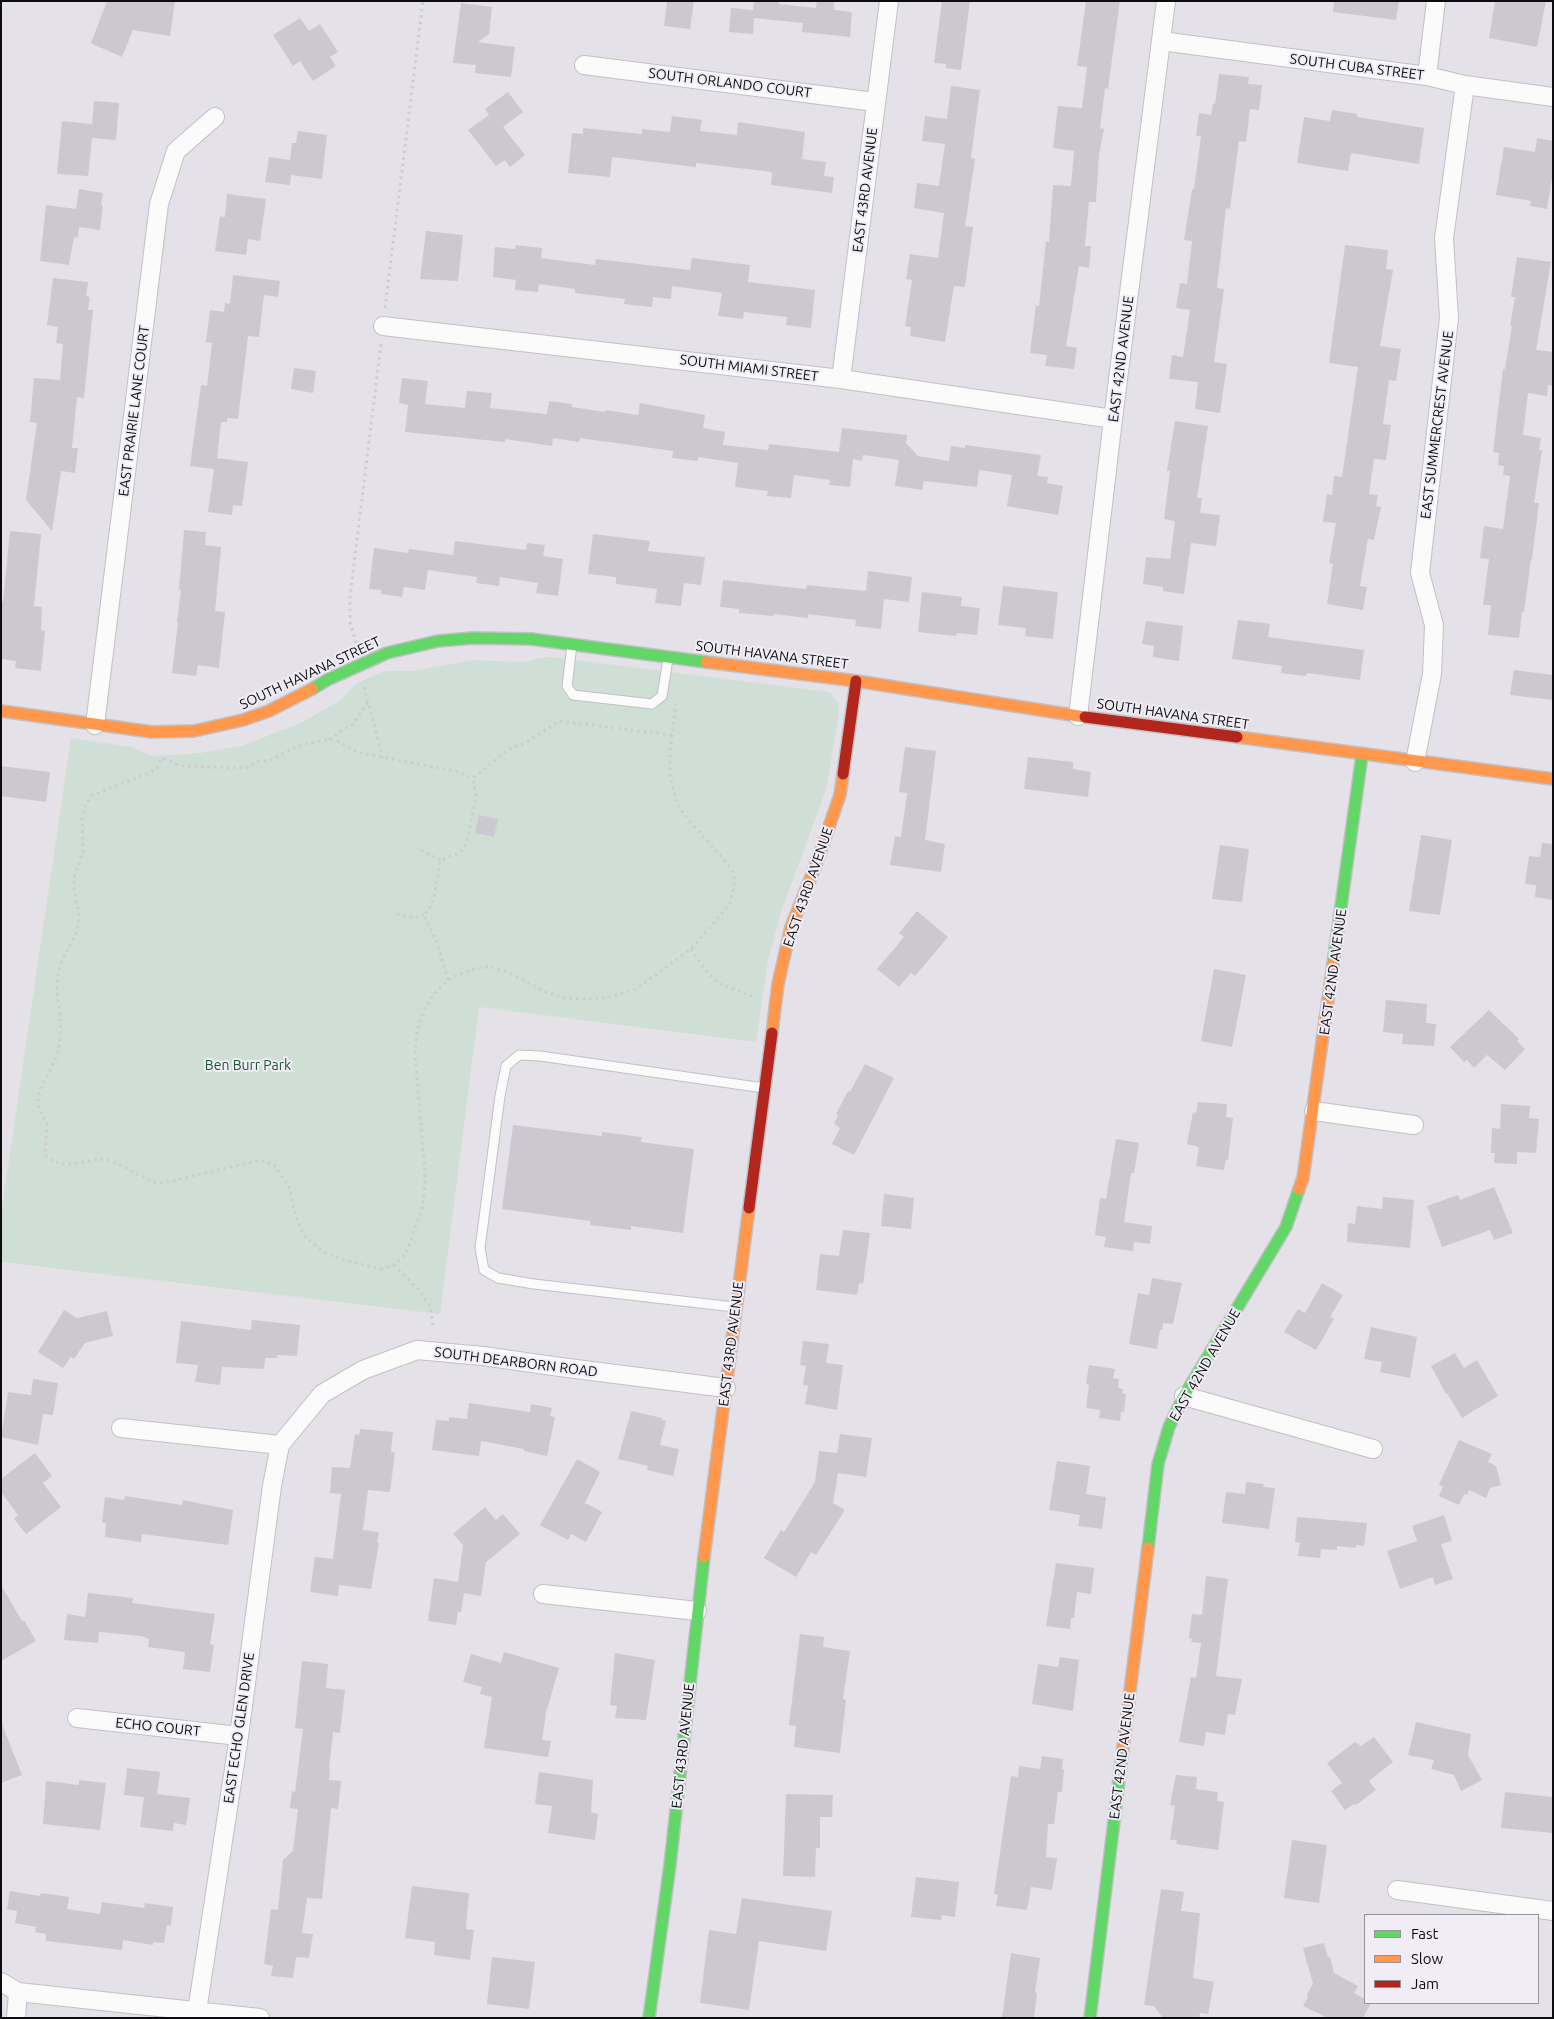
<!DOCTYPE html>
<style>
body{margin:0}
#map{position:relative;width:1554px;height:2019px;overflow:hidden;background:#e4e2e8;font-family:Ubuntu,sans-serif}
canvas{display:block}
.frame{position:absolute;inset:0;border:2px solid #0c0b0e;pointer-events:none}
.legend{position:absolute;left:1364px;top:1914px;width:175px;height:90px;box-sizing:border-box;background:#f0edf7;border:1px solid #95939a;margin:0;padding:6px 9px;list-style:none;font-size:15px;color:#0c0b0e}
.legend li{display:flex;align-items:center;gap:10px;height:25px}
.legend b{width:25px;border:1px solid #95939a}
</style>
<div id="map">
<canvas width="1554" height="2019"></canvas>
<div class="frame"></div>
<ul class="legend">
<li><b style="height:6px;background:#63d668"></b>Fast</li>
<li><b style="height:6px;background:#ff974d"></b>Slow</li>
<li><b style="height:6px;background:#b3261e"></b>Jam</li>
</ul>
</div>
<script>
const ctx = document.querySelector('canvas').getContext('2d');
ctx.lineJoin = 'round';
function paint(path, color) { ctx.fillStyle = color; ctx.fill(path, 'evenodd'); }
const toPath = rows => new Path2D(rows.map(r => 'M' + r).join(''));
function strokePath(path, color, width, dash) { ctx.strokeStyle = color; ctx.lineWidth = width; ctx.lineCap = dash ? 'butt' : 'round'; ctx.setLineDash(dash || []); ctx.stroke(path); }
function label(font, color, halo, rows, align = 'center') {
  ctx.font = font + ' Ubuntu,sans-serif'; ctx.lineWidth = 4; ctx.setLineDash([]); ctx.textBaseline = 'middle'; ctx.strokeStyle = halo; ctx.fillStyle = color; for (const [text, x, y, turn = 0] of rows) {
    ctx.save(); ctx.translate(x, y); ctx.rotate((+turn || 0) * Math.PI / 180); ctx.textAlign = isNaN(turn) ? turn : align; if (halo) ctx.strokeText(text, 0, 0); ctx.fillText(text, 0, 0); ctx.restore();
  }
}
paint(toPath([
 [551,657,822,691,831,693,838,703,839,713,826,790,781,912,768,960,756,1042,479,1007,440,1314,1,1262,1,1214,71,738,132,747,152,756,200,753,242,746,303,722,342,699,355,684,385,671,413,671,473,660,524,662,539,658]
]), '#d0dfd5');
paint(toPath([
 [107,1,175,1,170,36,133,30,122,57,97,46,91,43],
 [667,1,694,1,690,29,664,26],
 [754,1,779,1,779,4,816,8,817,1,834,1,834,10,852,12,850,37,802,32,803,23,754,18,753,34,729,32,731,8,753,10],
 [942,1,970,1,961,70,946,68,946,64,934,63],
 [1086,1,1120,1,1108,89,1105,88,1100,128,1104,129,1099,154,1096,202,1089,202,1085,246,1091,246,1089,268,1079,266,1066,346,1077,348,1074,369,1045,366,1047,355,1030,353,1036,305,1039,306,1046,241,1049,242,1053,185,1071,186,1074,151,1053,148,1058,106,1082,108,1087,67,1077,66],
 [1334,1,1399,1,1396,20,1333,12],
 [1495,1,1546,1,1537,47,1489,38],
 [461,3,492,7,489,34,478,42,515,47,511,77,475,73,476,65,453,63],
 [300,18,309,31,320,24,338,52,330,57,336,66,313,81,300,61,293,66,273,35],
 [1219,74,1249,77,1248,84,1262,85,1259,110,1250,109,1246,142,1239,141,1230,209,1226,208,1217,288,1224,289,1214,362,1227,364,1220,413,1195,409,1198,382,1169,379,1172,355,1183,357,1190,310,1176,308,1180,283,1187,284,1192,241,1184,240,1192,189,1194,189,1201,136,1196,136,1199,113,1211,115,1213,103,1215,104],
 [951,86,980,90,971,158,975,159,965,226,973,227,965,287,954,286,945,342,910,336,911,327,905,326,912,280,906,279,910,254,938,258,944,213,914,208,917,183,939,186,945,144,922,141,925,116,947,119],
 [508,92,523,112,503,127,525,155,510,167,505,160,496,166,468,130,489,115,485,109],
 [94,101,119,103,116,140,92,138,88,176,57,174,62,121,92,124],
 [1332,110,1357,114,1357,117,1424,128,1419,164,1351,153,1348,171,1297,163,1304,117,1330,121],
 [672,116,702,120,700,131,737,135,738,122,805,132,802,159,826,162,824,176,834,177,832,193,771,185,772,172,696,163,696,167,612,157,610,177,568,173,572,133,583,134,583,128,642,134,642,129,670,132],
 [298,131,327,135,322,179,291,175,290,185,265,182,269,157,290,160,292,143,296,143],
 [1537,138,1553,141,1553,172,1547,209,1530,206,1531,201,1496,195,1504,147,1535,152],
 [79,189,103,193,101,205,103,205,100,230,79,227,78,238,74,237,69,265,40,261,46,205,76,209],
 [227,194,266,199,260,241,248,239,246,255,215,251,220,216,225,217],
 [426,231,463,235,458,281,420,279],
 [516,245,542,248,541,258,595,265,596,259,690,270,692,258,750,265,748,282,815,290,811,328,786,325,787,317,744,312,743,319,718,316,722,293,672,286,671,299,653,297,652,307,624,304,625,299,575,293,575,289,539,284,538,292,515,290,516,280,493,277,495,247,515,249],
 [1345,245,1388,250,1386,269,1393,270,1380,346,1401,349,1396,381,1389,380,1383,424,1391,425,1386,460,1374,459,1369,494,1378,495,1376,506,1381,507,1374,540,1368,539,1360,586,1367,587,1363,610,1327,604,1333,564,1329,563,1336,523,1323,522,1327,494,1332,495,1334,476,1342,477,1358,367,1329,363],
 [1517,257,1551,262,1536,350,1553,352,1553,386,1548,385,1547,396,1528,393,1523,435,1541,438,1539,450,1542,450,1534,503,1539,503,1532,559,1531,559,1524,612,1522,612,1519,638,1488,635,1491,605,1483,605,1489,559,1480,558,1484,526,1503,529,1510,476,1503,475,1504,466,1498,465,1499,453,1493,452,1503,369,1505,369,1512,326,1510,326,1515,297,1511,297],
 [233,275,280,281,278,297,264,295,259,337,248,336,238,419,227,418,227,422,221,422,217,458,248,462,242,506,233,505,232,515,208,512,214,469,190,466,201,385,207,386,212,343,206,342,210,310,224,312,225,303,230,304],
 [53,278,88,282,86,296,90,297,88,310,93,310,84,398,77,397,72,448,78,448,75,473,61,471,52,531,26,500,37,423,30,422,34,378,60,380,63,344,56,343,58,327,47,325],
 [294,368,316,371,313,393,291,389],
 [402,378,428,381,425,404,465,408,467,391,492,393,490,408,547,414,549,401,572,404,572,407,605,412,605,410,638,415,640,403,705,415,703,428,725,432,723,445,768,450,769,444,839,452,842,428,907,435,906,443,918,456,949,461,951,446,965,448,965,445,1041,455,1037,476,1048,477,1047,483,1063,486,1058,515,1007,506,1012,475,979,470,977,487,924,481,922,490,895,486,899,460,863,455,862,461,853,459,850,487,829,485,830,480,794,475,791,498,767,496,768,491,735,487,738,463,698,457,698,461,672,458,673,451,580,438,579,442,553,438,552,446,505,439,505,442,405,432,408,405,399,403],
 [1175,421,1208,426,1197,498,1202,498,1200,513,1220,515,1216,546,1191,543,1184,594,1163,591,1163,587,1143,584,1146,557,1170,559,1175,521,1164,519,1170,471,1167,471],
 [184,530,206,532,205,545,221,547,215,611,225,612,219,668,198,665,196,676,172,673,178,622,177,622,181,590,179,590],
 [10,531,41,534,34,606,42,607,41,630,45,631,41,671,15,668,16,661,1,659,1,601,3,602],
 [593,534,650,541,648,551,705,557,701,585,684,583,681,606,655,603,657,589,616,584,616,577,588,574],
 [455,541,526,550,527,543,545,545,543,556,563,559,558,596,536,593,538,583,500,577,499,586,476,583,477,577,428,570,425,590,404,587,402,597,381,594,381,590,369,589,374,548,408,553,409,549,453,555],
 [868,571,912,577,909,602,884,599,881,629,855,626,856,620,808,614,808,618,774,614,774,616,739,613,739,609,720,607,723,580,806,589,807,585,866,591],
 [1003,586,1058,592,1053,639,1025,636,1026,628,998,625],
 [922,592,962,597,961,606,980,608,977,635,957,633,956,636,918,632],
 [1238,620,1270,624,1268,637,1364,650,1360,680,1307,673,1306,676,1281,673,1282,666,1232,659],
 [1146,621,1183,626,1179,661,1153,657,1154,646,1142,644],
 [1514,670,1553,675,1553,700,1510,695],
 [905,747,936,751,925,840,945,844,941,872,890,865,895,836,901,837,907,793,899,792],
 [1028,757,1073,762,1073,769,1091,772,1088,797,1024,789],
 [1,766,50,772,46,802,1,796],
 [479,815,498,819,494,837,475,833],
 [1421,835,1452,840,1440,915,1409,911],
 [1542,843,1553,844,1553,900,1535,897,1536,885,1525,884,1529,856,1540,857],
 [1220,845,1249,849,1242,902,1212,899],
 [917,911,948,937,915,976,911,973,899,987,877,969,904,937,899,933],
 [1214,969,1246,975,1232,1047,1201,1041],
 [1386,1000,1427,1004,1426,1023,1436,1024,1434,1046,1402,1044,1403,1034,1383,1032],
 [1489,1010,1519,1039,1517,1041,1525,1049,1505,1070,1487,1055,1474,1068,1467,1060,1464,1062,1450,1047],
 [865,1064,894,1078,854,1155,832,1144,840,1128,834,1124,838,1115,836,1114,848,1091,850,1092],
 [1198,1102,1227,1104,1226,1117,1233,1118,1228,1160,1226,1160,1224,1170,1196,1166,1199,1147,1187,1144,1193,1112,1196,1113],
 [1501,1104,1530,1106,1529,1118,1539,1119,1536,1153,1517,1152,1517,1164,1494,1163,1495,1153,1491,1153,1492,1128,1500,1129],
 [513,1125,602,1136,602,1132,642,1137,641,1142,694,1149,683,1233,631,1226,631,1230,590,1225,590,1221,502,1209],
 [1116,1139,1139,1143,1134,1173,1131,1173,1124,1222,1152,1226,1150,1244,1134,1242,1133,1251,1104,1247,1106,1237,1095,1235,1100,1198,1106,1199],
 [1494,1187,1513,1233,1494,1240,1490,1230,1442,1247,1427,1206,1458,1195,1460,1200],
 [884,1194,914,1198,911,1229,881,1226],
 [1383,1197,1414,1200,1410,1248,1347,1242,1348,1223,1355,1224,1357,1206,1382,1209],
 [843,1230,870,1233,863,1284,859,1283,857,1295,816,1290,820,1254,839,1256],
 [1152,1278,1182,1283,1173,1324,1163,1323,1162,1330,1160,1330,1157,1349,1129,1344,1138,1293,1149,1295],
 [1322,1283,1343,1295,1330,1317,1334,1319,1316,1350,1284,1332,1298,1309,1305,1313],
 [64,1310,77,1318,107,1311,113,1336,85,1343,74,1359,71,1357,63,1368,38,1352],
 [252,1320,300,1325,297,1356,277,1355,277,1358,265,1358,264,1369,222,1367,220,1385,195,1382,198,1365,176,1363,181,1321,251,1330],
 [1371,1327,1417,1337,1410,1378,1380,1372,1382,1362,1364,1359],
 [803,1341,829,1344,826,1363,843,1365,837,1410,805,1404,808,1386,803,1385,806,1366,800,1365],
 [1455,1353,1464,1368,1477,1360,1498,1396,1462,1418,1447,1393,1446,1394,1431,1366],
 [1089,1365,1115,1369,1113,1378,1119,1379,1118,1388,1123,1389,1122,1393,1126,1394,1124,1412,1121,1412,1120,1421,1099,1418,1100,1410,1086,1408,1089,1385,1086,1384],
 [33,1379,58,1383,53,1415,43,1414,38,1445,1,1437,8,1392,31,1395],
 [469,1403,530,1412,531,1404,552,1408,550,1416,555,1417,547,1456,524,1451,524,1449,481,1441,479,1456,432,1450,436,1420,449,1421,449,1417,467,1419],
 [631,1411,662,1418,662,1420,666,1421,660,1445,679,1449,673,1476,647,1470,648,1466,618,1459],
 [360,1429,393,1432,391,1452,395,1452,390,1492,368,1490,363,1530,379,1532,377,1543,379,1543,371,1589,339,1585,338,1596,310,1592,315,1557,333,1559,341,1494,330,1493,332,1467,350,1468,355,1434,359,1435],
 [840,1434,872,1438,866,1477,838,1473,833,1503,845,1510,816,1555,811,1552,796,1577,764,1558,781,1530,784,1532,815,1482,819,1451,837,1453],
 [1459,1440,1492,1454,1488,1462,1496,1466,1501,1485,1490,1488,1486,1498,1469,1490,1467,1495,1464,1494,1459,1505,1439,1496,1443,1487,1439,1485],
 [35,1453,52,1476,43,1483,61,1507,26,1534,14,1519,18,1515,1,1492,1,1479],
 [577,1459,600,1472,585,1503,602,1512,586,1542,571,1534,568,1540,540,1525],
 [1057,1461,1090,1466,1086,1494,1106,1497,1102,1529,1078,1526,1080,1515,1049,1510],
 [1246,1482,1264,1484,1263,1487,1275,1488,1269,1529,1222,1523,1226,1492,1245,1494],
 [125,1496,182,1505,183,1500,233,1510,228,1545,142,1534,141,1542,105,1537,106,1523,102,1523,105,1497,124,1500],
 [485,1507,496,1520,503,1514,520,1534,486,1562,481,1596,464,1593,461,1612,458,1612,456,1625,428,1621,434,1578,458,1582,463,1545,453,1534],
 [1444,1515,1452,1541,1441,1544,1453,1579,1435,1585,1433,1577,1400,1589,1387,1551,1417,1541,1412,1526],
 [1297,1517,1367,1523,1364,1546,1356,1545,1356,1548,1337,1546,1337,1550,1321,1549,1320,1558,1298,1556,1300,1543,1295,1542],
 [1056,1563,1094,1568,1091,1594,1077,1592,1074,1618,1071,1618,1070,1629,1046,1626],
 [1206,1576,1228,1579,1216,1676,1242,1679,1235,1715,1228,1714,1225,1735,1206,1732,1204,1746,1179,1742,1191,1677,1196,1678,1201,1643,1191,1642,1192,1639,1189,1638,1192,1614,1202,1615],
 [1,1585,22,1621,24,1620,36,1641,1,1661],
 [88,1593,133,1598,132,1603,215,1614,210,1644,214,1645,210,1672,183,1669,185,1652,148,1647,149,1639,141,1636,99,1632,98,1643,64,1640,67,1614,85,1617],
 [800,1634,824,1637,823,1647,850,1651,843,1699,846,1700,840,1753,794,1747,796,1726,789,1725],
 [504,1652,559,1668,546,1713,542,1740,551,1741,548,1757,484,1748,492,1697,480,1694,482,1687,463,1682,471,1654,501,1663],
 [615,1653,655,1660,646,1720,615,1718,617,1706,610,1705],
 [1060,1657,1079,1660,1073,1711,1032,1704,1038,1664,1058,1667],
 [302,1661,328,1664,326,1688,345,1690,340,1733,333,1732,329,1769,330,1769,329,1780,341,1781,338,1809,331,1808,322,1899,307,1898,302,1933,313,1934,309,1958,296,1957,293,1978,271,1976,273,1966,264,1964,271,1909,278,1910,283,1860,293,1851,298,1809,290,1808,292,1791,295,1792,303,1729,295,1728],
 [1416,1722,1471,1734,1468,1755,1482,1780,1461,1791,1454,1775,1431,1769,1434,1760,1408,1755],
 [2,1724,22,1775,1,1783,1,1725],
 [1374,1737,1393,1762,1369,1781,1376,1790,1356,1805,1354,1804,1345,1810,1331,1791,1342,1783,1327,1763,1355,1742,1361,1746],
 [1042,1756,1063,1759,1062,1769,1064,1769,1062,1792,1058,1792,1054,1824,1048,1824,1046,1857,1057,1858,1052,1890,1031,1887,1027,1910,996,1906,998,1895,994,1894,1011,1776,1018,1777,1019,1766,1040,1769],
 [127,1768,160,1772,157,1794,190,1798,186,1825,174,1823,173,1831,140,1827,144,1797,124,1795],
 [539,1772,593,1780,591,1812,598,1814,595,1840,548,1833,552,1806,535,1804],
 [1176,1775,1197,1777,1196,1789,1218,1792,1217,1801,1224,1802,1218,1850,1176,1844,1177,1840,1170,1840,1175,1806,1170,1805],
 [79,1780,106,1783,100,1830,43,1824,46,1781,79,1785],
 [1505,1792,1553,1797,1553,1833,1501,1828],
 [786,1794,833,1795,832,1817,820,1817,820,1848,816,1848,815,1877,783,1876],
 [1292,1840,1327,1845,1319,1903,1284,1898],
 [916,1877,959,1882,955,1917,942,1915,941,1920,911,1917],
 [412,1886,469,1893,466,1926,466,1929,474,1930,470,1960,434,1955,435,1942,405,1938],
 [1161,1889,1184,1892,1181,1911,1200,1913,1193,1978,1214,1982,1208,2014,1200,2013,1199,2018,1163,2018,1154,2006,1144,2005],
 [10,1891,40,1896,41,1893,69,1897,67,1909,100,1914,102,1902,144,1908,145,1903,173,1907,171,1926,167,1925,164,1943,153,1942,153,1945,123,1940,122,1950,46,1941,46,1934,35,1932,36,1927,15,1923,17,1911,7,1909],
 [742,1898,832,1911,826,1951,759,1941,749,2010,700,2003,709,1930,736,1934],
 [1324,1943,1328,1957,1330,1957,1334,1973,1358,1986,1354,1993,1365,1999,1365,2003,1371,2003,1363,2018,1328,2018,1303,2006,1308,1997,1307,1994,1313,1984,1303,1948],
 [1011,1953,1040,1958,1035,1992,1037,1993,1034,2018,1002,2018],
 [492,1957,535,1962,529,2009,487,2004]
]), '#cbc8d2');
const lane = toPath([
 [572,645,567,686,573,695,652,704,662,696,668,659],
 [734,1307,534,1284,498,1278,484,1270,480,1248,500,1096,506,1066,519,1055,540,1056,764,1088]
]);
const street = toPath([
 [1161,41,1427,76,1465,85,1553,97],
 [584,65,875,102],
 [1427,76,1436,1],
 [383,326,841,379,1113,419],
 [841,379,889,1],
 [1078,716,1113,419,1166,1],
 [95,725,159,204,176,151,215,117],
 [1415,762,1432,674,1434,625,1420,573,1449,318,1444,238,1465,85],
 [1314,1111,1414,1125],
 [1184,1396,1373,1449],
 [121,1428,280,1445],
 [543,1594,697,1611],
 [77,1718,239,1736],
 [1397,1890,1553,1911],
 [1,1982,18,1992,260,2018],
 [16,2018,18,1992],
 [196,2018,239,1736,272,1486,280,1445,322,1394,363,1370,417,1350,483,1356,560,1367,726,1388]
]);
const fast = toPath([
 [312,689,329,679,387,653,438,641,473,638,531,639,706,662],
 [1333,964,1362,755],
 [1148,1548,1158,1464,1169,1427,1184,1396,1286,1227,1299,1189],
 [649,2018,670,1865,704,1557],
 [1090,2018,1123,1747]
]);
const slow = toPath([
 [706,662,856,681,1085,717],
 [1,711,152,732,194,731,243,720,269,711,312,689],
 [1237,737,1553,779],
 [772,1033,778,984,791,927,815,867,840,795,843,774],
 [1299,1189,1303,1178,1333,964],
 [704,1557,749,1208],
 [1123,1747,1148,1548]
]);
const jam = toPath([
 [1085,717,1237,737],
 [843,774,856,681],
 [749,1208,772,1033]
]);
strokePath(lane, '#c1c0c4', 11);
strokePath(street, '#c1c0c4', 20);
strokePath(fast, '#c1c0c4', 14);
strokePath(slow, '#c1c0c4', 14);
strokePath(jam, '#c1c0c4', 14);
strokePath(toPath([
 [385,308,423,1],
 [356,643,350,622,350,596,381,344],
 [364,687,383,758],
 [672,735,559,721,524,744,509,749,473,778,459,772,356,752,342,743,329,739,298,746,269,761,257,761,250,767,237,768,181,766,162,758,157,768,151,772,91,796,85,807,82,818,83,852,74,877,74,889,79,914,77,931,62,961,58,974,57,990,61,1023,60,1042,57,1056,39,1093,38,1105,47,1125,45,1154,48,1159,62,1164,80,1163,98,1159,110,1160,152,1182,163,1183,256,1161,266,1161,275,1166,289,1187,297,1220,306,1238,327,1254,345,1260,381,1269,394,1265,406,1253,423,1206,425,1182,424,1161,415,1054,417,1032,422,1015,433,995,448,980,460,974,477,968,491,967,508,972,546,992,565,998,592,999,610,997,636,989,691,949,730,904,735,881,732,871,725,861,687,818,677,804,670,775,670,752,676,704],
 [329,739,353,724,368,702],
 [421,850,441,860],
 [397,914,414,918,424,915],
 [691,949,706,971,718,983,754,997],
 [448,980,438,945,424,915,429,909,434,898,440,862,441,860,459,853,464,848,467,840,476,797,473,778],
 [394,1265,418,1289,430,1306,433,1325]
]), '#cdcdce', 3, [2.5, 4]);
strokePath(lane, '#fbfbfc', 9);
strokePath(street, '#fbfbfc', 18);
strokePath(fast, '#63d668', 11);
strokePath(slow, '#ff974d', 11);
strokePath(jam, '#b3261e', 11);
label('14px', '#0c0b0e', '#f0edf7', [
 ["SOUTH CUBA STREET",1357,67,7],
 ["SOUTH ORLANDO COURT",730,83,7],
 ["EAST 43RD AVENUE",865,190,-83],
 ["EAST 42ND AVENUE",1121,359,-83],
 ["SOUTH MIAMI STREET",749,368,7],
 ["EAST PRAIRIE LANE COURT",134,411,-83],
 ["EAST SUMMERCREST AVENUE",1437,425,-83],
 ["SOUTH HAVANA STREET",772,655,7],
 ["SOUTH HAVANA STREET",310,673,-25],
 ["SOUTH HAVANA STREET",1173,714,8],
 ["EAST 43RD AVENUE",808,887,-71],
 ["EAST 42ND AVENUE",1333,972,-82],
 ["EAST 43RD AVENUE",731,1344,-83],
 ["SOUTH DEARBORN ROAD",516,1362,7],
 ["EAST 42ND AVENUE",1205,1365,-60],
 ["ECHO COURT",158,1727,6],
 ["EAST ECHO GLEN DRIVE",239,1728,-82],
 ["EAST 43RD AVENUE",683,1746,-84],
 ["EAST 42ND AVENUE",1122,1756,-83]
]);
label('14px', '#19562e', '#f0edf7', [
 ["Ben Burr Park",248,1065]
]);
</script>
